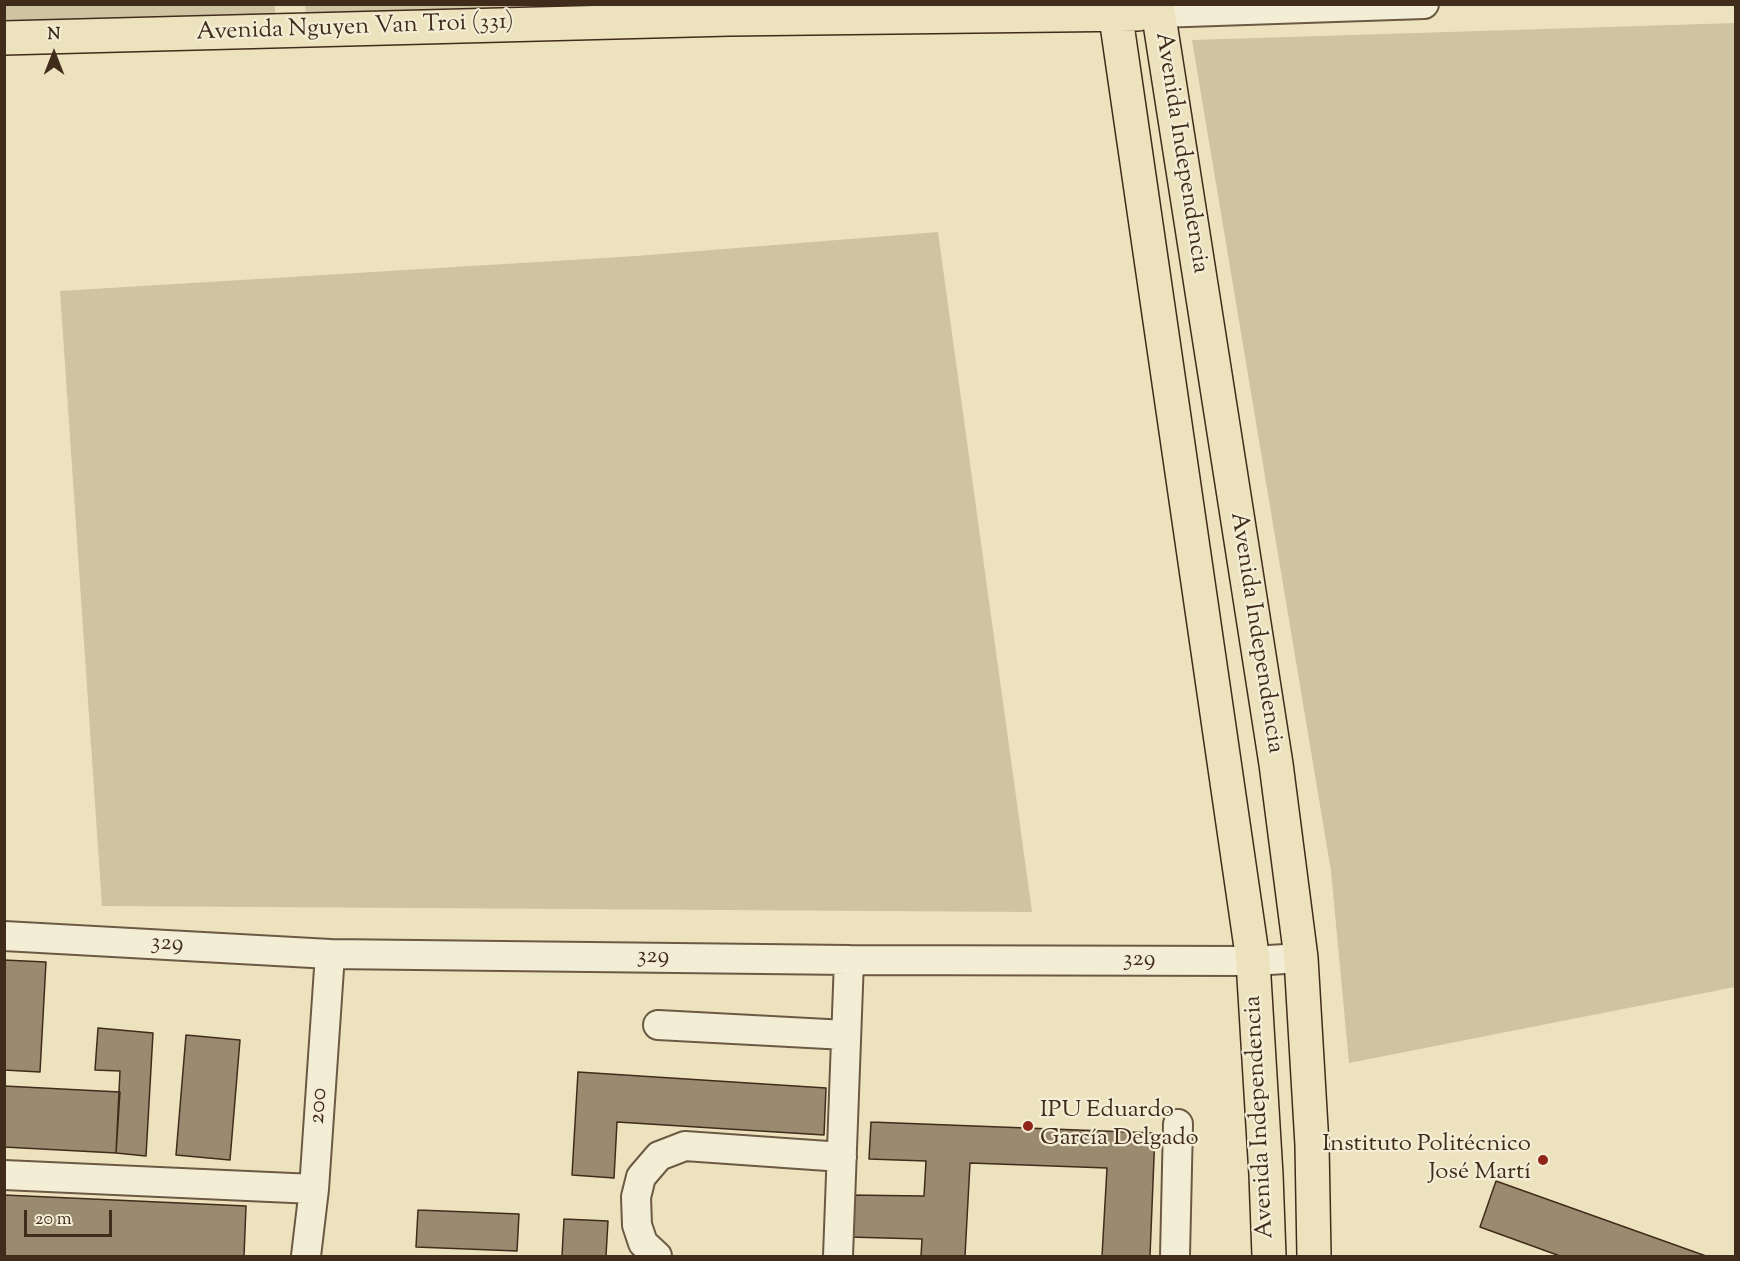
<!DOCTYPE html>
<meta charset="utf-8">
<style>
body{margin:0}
#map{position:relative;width:1740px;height:1261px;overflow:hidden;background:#ece3be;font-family:"Sorts Mill Goudy",serif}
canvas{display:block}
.frame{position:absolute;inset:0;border:6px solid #412b1b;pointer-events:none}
.north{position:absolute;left:24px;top:24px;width:60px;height:60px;-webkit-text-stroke:4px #f3edd5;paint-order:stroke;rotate:0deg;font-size:16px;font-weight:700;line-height:24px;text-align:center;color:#412b1b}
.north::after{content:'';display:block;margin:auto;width:21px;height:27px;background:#412b1b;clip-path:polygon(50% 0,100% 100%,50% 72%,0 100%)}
.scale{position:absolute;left:24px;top:1210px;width:88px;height:27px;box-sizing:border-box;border:3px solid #412b1b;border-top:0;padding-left:8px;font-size:18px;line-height:21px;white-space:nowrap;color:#412b1b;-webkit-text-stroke:4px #f3edd5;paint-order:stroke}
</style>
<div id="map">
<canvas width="1740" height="1261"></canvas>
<div class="frame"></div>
<div class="north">N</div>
<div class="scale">20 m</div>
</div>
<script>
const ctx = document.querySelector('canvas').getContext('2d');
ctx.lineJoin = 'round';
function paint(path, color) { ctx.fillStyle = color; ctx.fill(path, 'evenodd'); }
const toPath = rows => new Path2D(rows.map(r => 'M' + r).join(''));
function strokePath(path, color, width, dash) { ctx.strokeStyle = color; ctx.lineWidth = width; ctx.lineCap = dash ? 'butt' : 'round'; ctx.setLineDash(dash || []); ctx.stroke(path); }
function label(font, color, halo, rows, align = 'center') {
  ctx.font = font + ' "Sorts Mill Goudy",serif'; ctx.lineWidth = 4.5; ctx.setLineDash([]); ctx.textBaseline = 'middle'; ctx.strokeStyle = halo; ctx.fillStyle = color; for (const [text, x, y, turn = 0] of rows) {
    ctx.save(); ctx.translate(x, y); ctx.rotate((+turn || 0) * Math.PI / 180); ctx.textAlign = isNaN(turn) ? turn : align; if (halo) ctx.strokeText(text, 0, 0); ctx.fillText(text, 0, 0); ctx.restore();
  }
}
paint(toPath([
 [305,4,713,5,306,19],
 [4,5,275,5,275,20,5,24],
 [1735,23,1735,987,1349,1063,1331,871,1192,40],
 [938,232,1032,912,102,906,60,291,636,256]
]), '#cfc4a2');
const building = toPath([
 [4,960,46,962,40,1072,4,1070,4,960],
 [98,1028,153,1033,146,1156,116,1153,120,1071,95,1070,98,1028],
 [186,1035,240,1040,230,1160,176,1155,186,1035],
 [578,1072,826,1088,824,1135,617,1122,614,1178,572,1175,578,1072],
 [4,1086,120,1092,116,1153,4,1147,4,1086],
 [871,1122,1155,1133,1150,1256,1102,1256,1107,1168,970,1163,965,1256,921,1256,922,1239,848,1237,849,1195,924,1196,926,1161,869,1159,871,1122],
 [1496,1181,1706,1256,1560,1256,1480,1227,1496,1181],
 [4,1195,246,1206,244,1256,4,1256,4,1195],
 [418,1210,519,1214,517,1251,416,1247,418,1210],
 [564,1219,608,1221,606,1256,562,1256,564,1219]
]);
paint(building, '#9a8b70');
strokePath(building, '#412b1b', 1.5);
const minor = toPath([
 [1158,13,1424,4],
 [4,936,330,954,849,960,1253,961,1301,958],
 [658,1025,846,1035],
 [4,1175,314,1189],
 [306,1256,314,1189,330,954],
 [657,1256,643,1243,637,1225,636,1197,641,1177,659,1156,685,1146,842,1157],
 [838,1256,849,960],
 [1175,1256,1178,1124]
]);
const major = toPath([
 [1114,4,1253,961,1266,1175,1269,1256],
 [1157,4,1276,764,1301,958,1312,1145,1314,1256],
 [4,38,729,19,1138,14]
]);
strokePath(minor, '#6c5944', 32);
strokePath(major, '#412b1b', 36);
strokePath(minor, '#f3edd5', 28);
strokePath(major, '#ece3be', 33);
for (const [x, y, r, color] of [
 [1028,1126,6,"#8f2418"],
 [1543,1160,6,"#8f2418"]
]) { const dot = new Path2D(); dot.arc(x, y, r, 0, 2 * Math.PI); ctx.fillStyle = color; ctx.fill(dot); strokePath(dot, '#f3edd5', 2); }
label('24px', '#412b1b', '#f3edd5', [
 ["Avenida Nguyen Van Troi (331)",355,29,-2],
 ["Avenida Independencia",1180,153,81],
 ["Avenida Independencia",1255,633,81],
 ["329",167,945,3],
 ["329",653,958,1],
 ["329",1139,961],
 ["200",320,1106,-86],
 ["Avenida Independencia",1261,1117,-93]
]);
label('24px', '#412b1b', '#f3edd5', [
 ["IPU Eduardo",1040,1112],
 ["García Delgado",1040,1140],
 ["Instituto Politécnico",1531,1146,"right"],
 ["José Martí",1531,1174,"right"]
], 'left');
</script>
